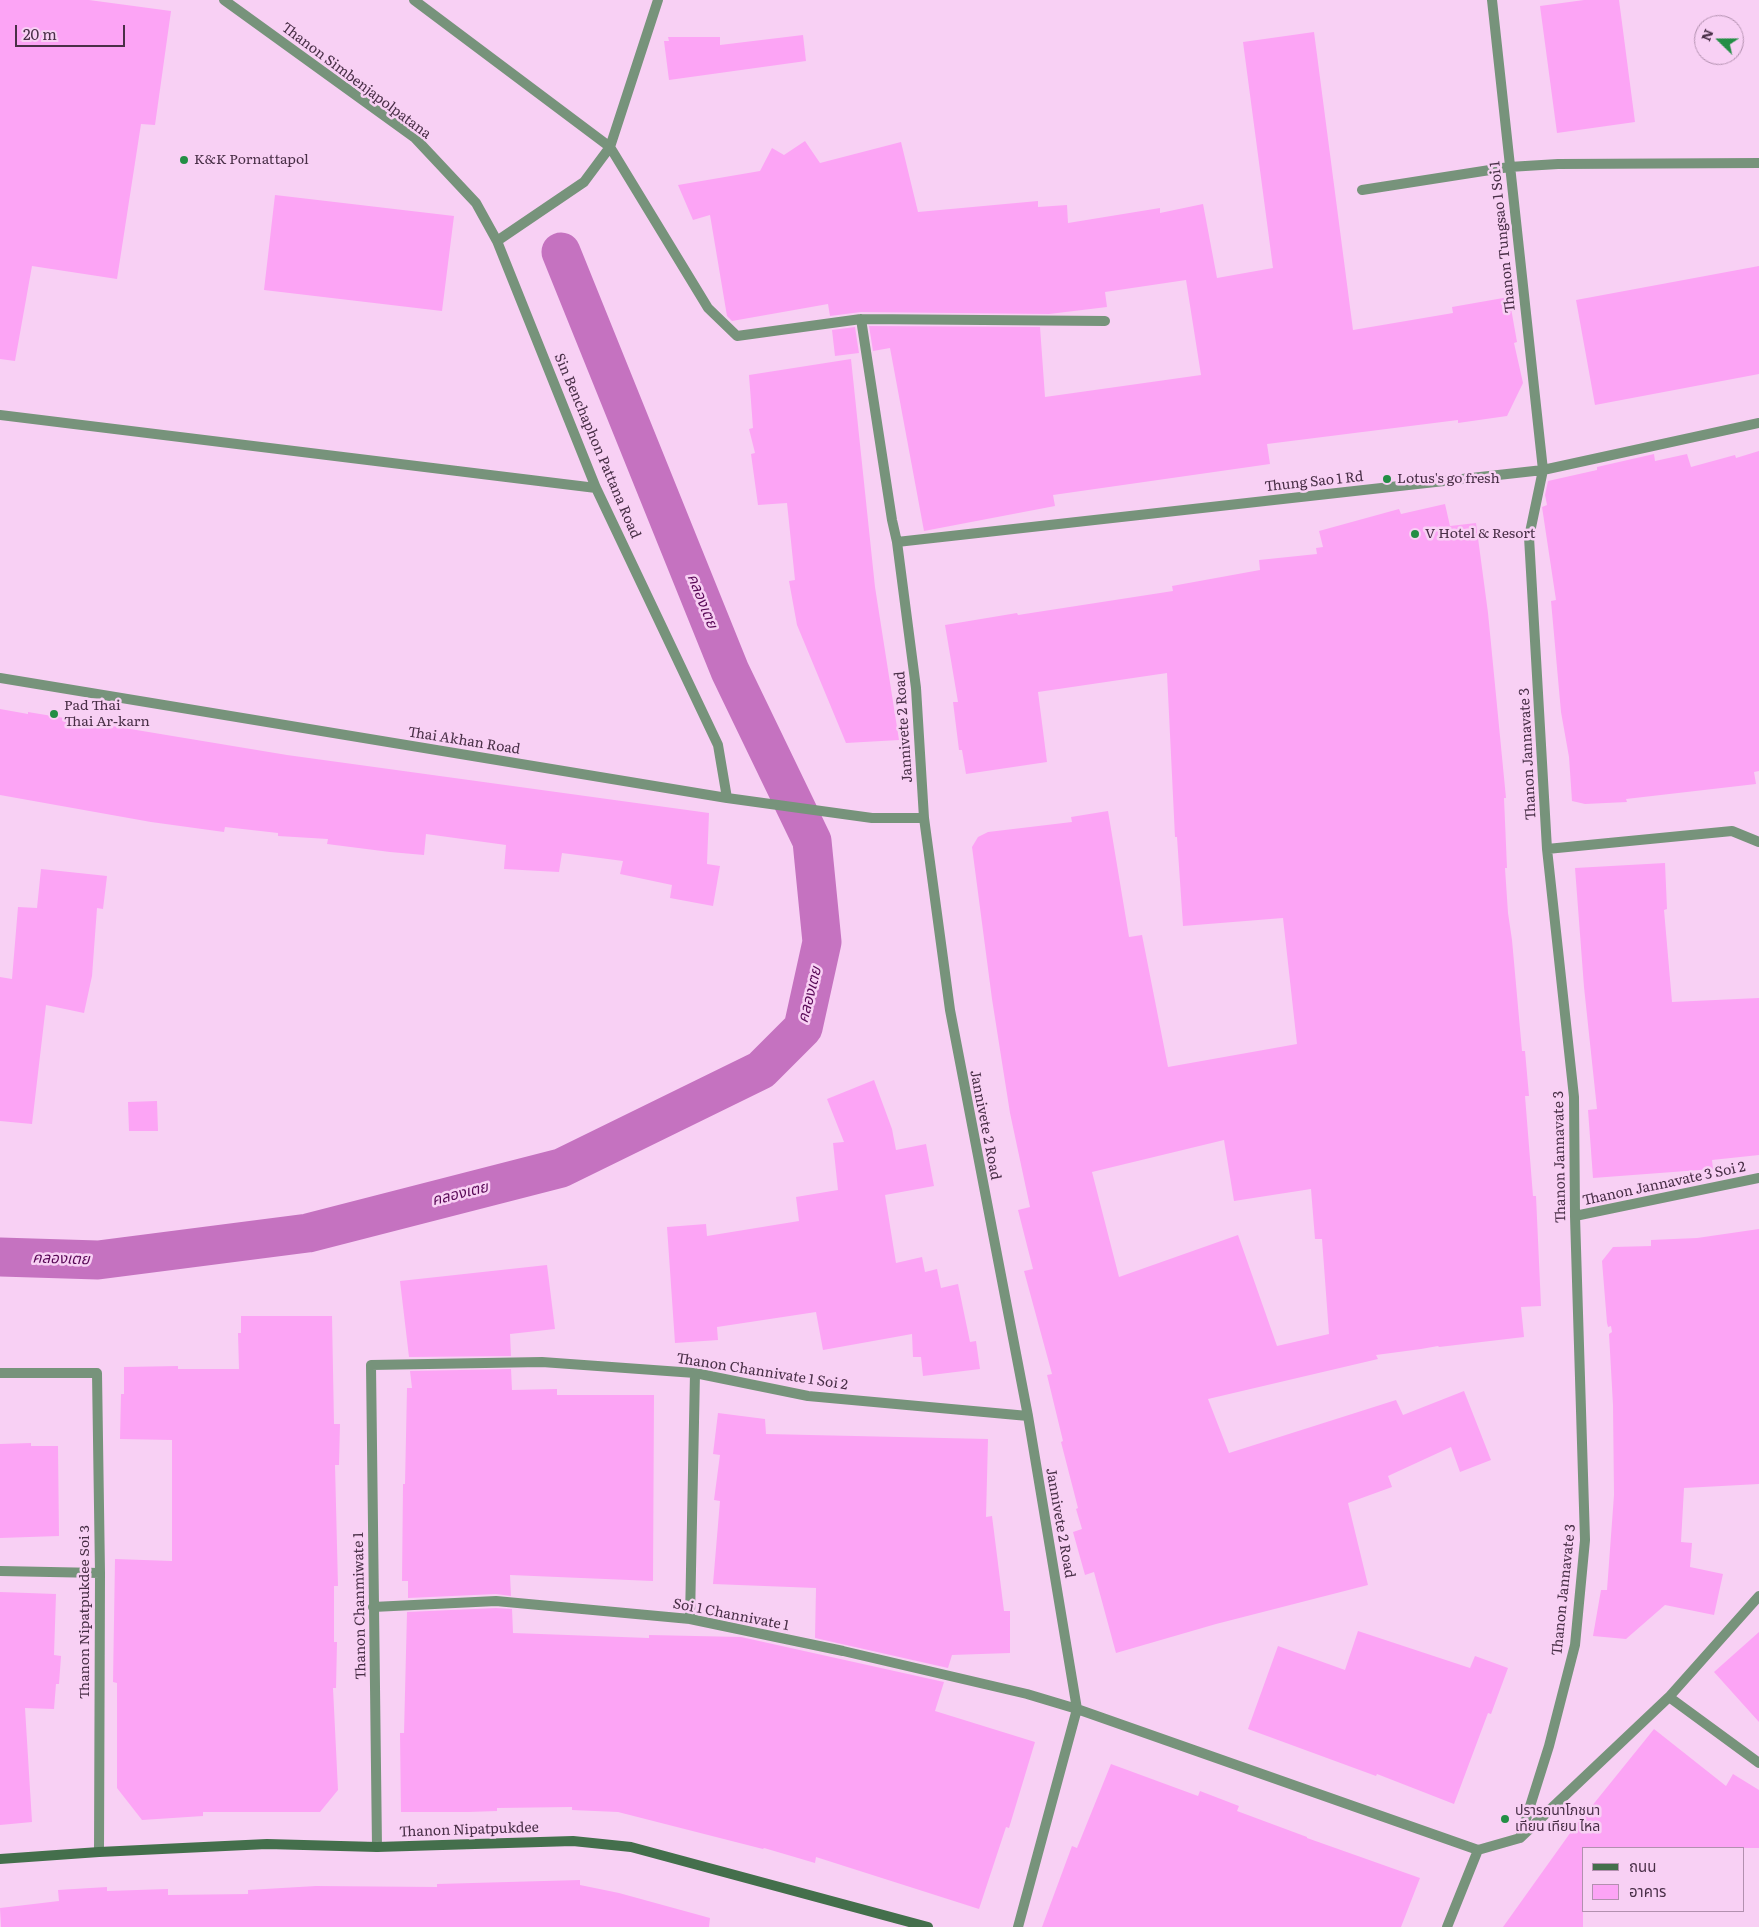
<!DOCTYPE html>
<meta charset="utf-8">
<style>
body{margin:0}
#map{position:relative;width:1759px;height:1927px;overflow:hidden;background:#f8d0f4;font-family:Literata,"Noto Sans Thai",serif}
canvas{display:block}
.legend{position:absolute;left:1582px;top:1847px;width:162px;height:65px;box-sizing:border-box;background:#f8d0f4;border:1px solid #b290af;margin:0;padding:6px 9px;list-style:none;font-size:15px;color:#492f47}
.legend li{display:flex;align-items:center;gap:10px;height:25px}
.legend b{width:25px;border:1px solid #b290af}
.north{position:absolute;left:1694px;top:15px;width:50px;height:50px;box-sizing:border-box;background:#f8d0f4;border:1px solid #b290af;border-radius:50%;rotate:292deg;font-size:14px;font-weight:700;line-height:20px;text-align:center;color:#492f47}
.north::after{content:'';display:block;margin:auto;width:18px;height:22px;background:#238e45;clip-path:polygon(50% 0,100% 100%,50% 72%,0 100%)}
.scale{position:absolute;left:15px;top:25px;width:110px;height:22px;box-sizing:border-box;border:2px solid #492f47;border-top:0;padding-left:6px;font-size:15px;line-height:18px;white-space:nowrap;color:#492f47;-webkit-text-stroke:4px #f8d0f4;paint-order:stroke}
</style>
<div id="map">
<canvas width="1759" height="1927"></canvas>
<ul class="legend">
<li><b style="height:6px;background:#446f4c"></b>ถนน</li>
<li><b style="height:14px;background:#fca4f5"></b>อาคาร</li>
</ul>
<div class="north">N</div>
<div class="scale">20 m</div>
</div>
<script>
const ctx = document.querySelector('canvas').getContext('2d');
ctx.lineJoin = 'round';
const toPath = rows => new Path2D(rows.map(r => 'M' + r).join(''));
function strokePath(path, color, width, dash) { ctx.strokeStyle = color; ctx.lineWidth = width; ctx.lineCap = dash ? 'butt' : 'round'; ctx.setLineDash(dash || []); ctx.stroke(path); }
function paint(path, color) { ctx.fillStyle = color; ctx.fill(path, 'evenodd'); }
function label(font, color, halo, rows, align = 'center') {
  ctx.font = font + ' Literata,"Noto Sans Thai",serif'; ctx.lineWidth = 5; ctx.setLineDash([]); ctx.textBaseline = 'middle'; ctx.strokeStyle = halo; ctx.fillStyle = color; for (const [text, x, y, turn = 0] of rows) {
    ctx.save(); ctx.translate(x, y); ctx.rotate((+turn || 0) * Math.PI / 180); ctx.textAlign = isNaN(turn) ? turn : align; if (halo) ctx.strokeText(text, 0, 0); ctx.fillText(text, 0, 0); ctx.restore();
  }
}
strokePath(toPath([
 [0,1257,98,1260,308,1233,561,1168,761,1070,803,1028,822,942,812,841,730,671,561,252]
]), '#c572c0', 39);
paint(toPath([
 [0,0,89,0,171,11,155,125,141,124,117,279,32,266,15,361,0,359],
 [1584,0,1619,0,1635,122,1557,133,1540,6],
 [1314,32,1353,330,1453,313,1452,307,1509,297,1517,342,1514,343,1523,383,1507,416,1458,423,1458,420,1267,444,1270,464,1053,495,1055,506,924,531,890,348,873,351,869,326,1040,327,1045,397,1201,375,1186,280,1105,292,1107,307,1049,314,861,312,830,316,828,304,732,321,727,316,710,215,693,220,678,185,760,171,772,148,784,155,805,141,820,163,901,142,918,212,1038,201,1038,207,1067,205,1068,223,1160,208,1160,213,1203,204,1217,278,1273,268,1243,42],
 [803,35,806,61,669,80,664,41,669,41,668,37,720,37,720,45],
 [275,195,454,216,442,311,264,290],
 [1759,266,1759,374,1595,405,1576,300],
 [855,327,859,353,835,356,832,330],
 [851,359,875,587,899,740,846,743,797,625,789,581,795,580,787,503,758,505,751,454,755,453,749,429,753,428,749,375],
 [1759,451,1759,771,1754,772,1756,784,1626,799,1627,802,1585,804,1572,801,1569,757,1561,712,1551,601,1556,600,1542,507,1547,505,1545,495,1548,481,1597,470,1597,467,1654,454,1655,461,1687,454,1691,467,1735,455,1736,458],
 [1445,504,1450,526,1476,523,1488,613,1506,798,1504,798,1507,868,1505,868,1508,913,1512,940,1522,1051,1525,1051,1529,1096,1525,1096,1533,1196,1536,1196,1541,1306,1521,1307,1524,1337,1439,1347,1438,1346,1421,1349,1376,1355,1378,1359,1208,1399,1229,1453,1396,1400,1403,1415,1464,1391,1491,1460,1460,1472,1451,1447,1388,1476,1392,1487,1348,1503,1368,1585,1216,1624,1116,1653,1094,1572,1085,1575,1073,1532,1082,1529,1076,1509,1078,1508,1061,1442,1063,1441,1047,1375,1052,1374,1024,1271,1033,1269,1018,1210,1030,1207,1010,1113,992,999,972,847,978,837,988,832,1072,822,1071,817,1108,811,1129,937,1142,935,1168,1067,1297,1044,1283,918,1183,926,1177,837,1175,837,1167,673,1038,692,1047,762,966,774,962,750,959,750,953,702,958,702,945,625,1017,613,1018,615,1173,591,1172,586,1260,570,1259,560,1317,554,1316,548,1323,547,1319,531,1399,509,1401,514],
 [1224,1140,1234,1201,1311,1189,1315,1239,1322,1239,1329,1334,1277,1346,1238,1235,1119,1277,1092,1172],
 [0,709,28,714,28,712,287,755,709,813,707,864,720,866,713,906,670,898,672,885,620,874,623,861,562,853,559,872,504,869,506,845,426,834,424,855,390,852,327,844,328,839,278,836,278,833,225,827,224,832,151,822,0,795],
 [1665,863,1667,909,1664,910,1672,1002,1759,998,1759,1155,1712,1160,1713,1169,1593,1178,1588,1110,1597,1109,1584,987,1575,868],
 [41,869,107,876,103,909,97,908,92,976,84,1013,46,1005,32,1124,0,1121,0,977,12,979,18,907,37,908],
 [874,1080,892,1129,896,1150,926,1144,934,1186,885,1195,896,1263,922,1257,925,1272,937,1269,941,1288,958,1284,970,1342,976,1341,980,1369,923,1376,921,1357,913,1357,912,1334,823,1350,816,1312,717,1327,718,1340,675,1343,667,1227,706,1224,707,1236,799,1221,796,1197,838,1190,833,1143,844,1142,827,1099],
 [157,1101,158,1131,129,1131,128,1102],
 [1759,1229,1759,1484,1684,1488,1681,1542,1692,1543,1690,1567,1723,1574,1714,1615,1665,1605,1626,1639,1593,1636,1601,1590,1607,1590,1614,1495,1613,1405,1609,1334,1612,1332,1611,1326,1608,1327,1607,1323,1602,1261,1613,1247,1651,1246,1651,1240,1697,1238],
 [547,1265,555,1329,510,1334,511,1356,409,1357,400,1281],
 [241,1316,332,1316,334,1424,340,1424,339,1465,335,1465,338,1586,334,1586,334,1642,337,1642,336,1688,333,1688,338,1790,320,1812,203,1812,203,1816,142,1820,117,1788,117,1683,113,1682,115,1559,172,1561,172,1440,120,1439,121,1394,124,1394,124,1367,178,1366,178,1369,239,1369,238,1333,241,1333],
 [511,1369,512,1390,557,1389,557,1395,654,1395,653,1581,510,1575,511,1596,496,1594,408,1598,408,1581,402,1581,403,1484,405,1484,407,1388,412,1388,410,1371],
 [718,1413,765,1419,766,1434,988,1439,986,1517,992,1516,1004,1611,1010,1611,1010,1653,952,1655,948,1668,815,1638,816,1588,713,1584,720,1501,714,1500,720,1455,713,1454],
 [31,1443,31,1446,58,1446,59,1536,0,1538,0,1444],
 [0,1592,56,1594,54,1655,61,1656,59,1684,56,1684,54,1709,25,1708,32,1822,0,1825],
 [496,1608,512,1609,513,1633,649,1638,649,1635,741,1637,944,1682,935,1711,1035,1742,1009,1828,1006,1827,979,1909,816,1857,815,1863,764,1848,763,1849,618,1812,572,1810,572,1807,497,1808,497,1811,469,1812,401,1812,400,1733,404,1733,407,1612],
 [1358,1631,1470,1668,1475,1656,1508,1668,1491,1714,1488,1713,1454,1804,1377,1774,1376,1776,1248,1729,1278,1646,1345,1670],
 [1759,1632,1759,1722,1714,1672],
 [1654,1729,1726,1786,1733,1774,1759,1790,1759,1848,1583,1848,1583,1927,1503,1927,1583,1815,1583,1817],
 [1111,1764,1198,1796,1200,1791,1239,1806,1237,1811,1307,1837,1307,1838,1420,1878,1401,1927,1042,1927,1072,1846,1077,1848],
 [580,1880,580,1885,619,1893,710,1918,709,1927,1,1927,0,1908,59,1901,58,1890,107,1887,107,1891,168,1889,168,1895,248,1894,248,1890,316,1886,437,1887,437,1884]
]), '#fca4f5');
strokePath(toPath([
 [224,0,415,138,476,203,497,241,596,488,718,745,727,798],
 [414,0,610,147,708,308,737,336,861,319,1105,321],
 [1362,190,1509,167,1558,164,1759,163],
 [497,241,584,182,610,147,658,0],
 [861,319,892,520,897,542,916,688,924,818,950,1010,1028,1416,1077,1709,1018,1927],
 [0,415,596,488],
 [897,542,1543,470,1759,423],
 [0,678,727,798,872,818,924,818],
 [1547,849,1732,831,1759,842],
 [1575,1216,1759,1178],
 [0,1373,97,1373,100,1573,99,1852],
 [0,1571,100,1573],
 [373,1607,496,1601,690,1619,843,1651,1027,1694,1077,1709,1478,1850],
 [690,1619,695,1373],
 [1669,1697,1759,1763],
 [1520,1838,1669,1697,1759,1596],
 [377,1847,371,1365,542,1362,695,1373,808,1396,1028,1416],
 [1447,1927,1478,1850,1520,1838,1549,1746,1575,1645,1585,1540,1575,1216,1574,1097,1547,849,1529,537,1543,470,1492,0]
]), '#77937b', 10);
strokePath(toPath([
 [0,1859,99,1852,267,1844,377,1847,573,1841,631,1847,928,1927]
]), '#446f4c', 10);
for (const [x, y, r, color] of [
 [184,160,5,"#238e45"],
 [1387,479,5,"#238e45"],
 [1415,534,5,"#238e45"],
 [54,714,5,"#238e45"],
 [1505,1819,5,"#238e45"]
]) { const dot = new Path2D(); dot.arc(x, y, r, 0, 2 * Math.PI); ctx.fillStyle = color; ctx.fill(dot); strokePath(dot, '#f8d0f4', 2); }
label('14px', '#492f47', '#f8d0f4', [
 ["Thanon Simbenjapolpatana",356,81,37],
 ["Thanon Tungsao 1 Soi 1",1503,237,-96],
 ["Sin Benchaphon Pattana Road",597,446,67],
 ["Thung Sao 1 Rd",1314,482,-6],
 ["Jannivete 2 Road",904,727,-94],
 ["Thai Akhan Road",464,741,9],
 ["Thanon Jannavate 3",1528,754,-93],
 ["Jannivete 2 Road",985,1125,79],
 ["Thanon Jannavate 3",1560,1157,-91],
 ["Thanon Jannavate 3 Soi 2",1664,1184,-12],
 ["Thanon Channivate 1 Soi 2",762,1372,9],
 ["Jannivete 2 Road",1060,1523,80],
 ["Thanon Jannavate 3",1564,1590,-84],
 ["Thanon Chanmiwate 1",360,1606,-91],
 ["Thanon Nipatpukdee Soi 3",85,1612,-90],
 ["Soi 1 Channivate 1",731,1615,11],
 ["Thanon Nipatpukdee",469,1830,-2]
]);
label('14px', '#492f47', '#f8d0f4', [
 ["K&K Pornattapol",194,160],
 ["Lotus's go fresh",1397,479],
 ["V Hotel & Resort",1425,534],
 ["Pad Thai",64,706],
 ["Thai Ar-karn",64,722],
 ["ปรารถนาโภชนา",1515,1811],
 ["เทียน เทียน ไหล",1515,1827]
], 'left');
label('italic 15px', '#580856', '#f8d0f4', [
 ["คลองเตย",702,601,68],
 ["คลองเตย",810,995,-76],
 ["คลองเตย",460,1194,-14],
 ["คลองเตย",61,1259,2]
]);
</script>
